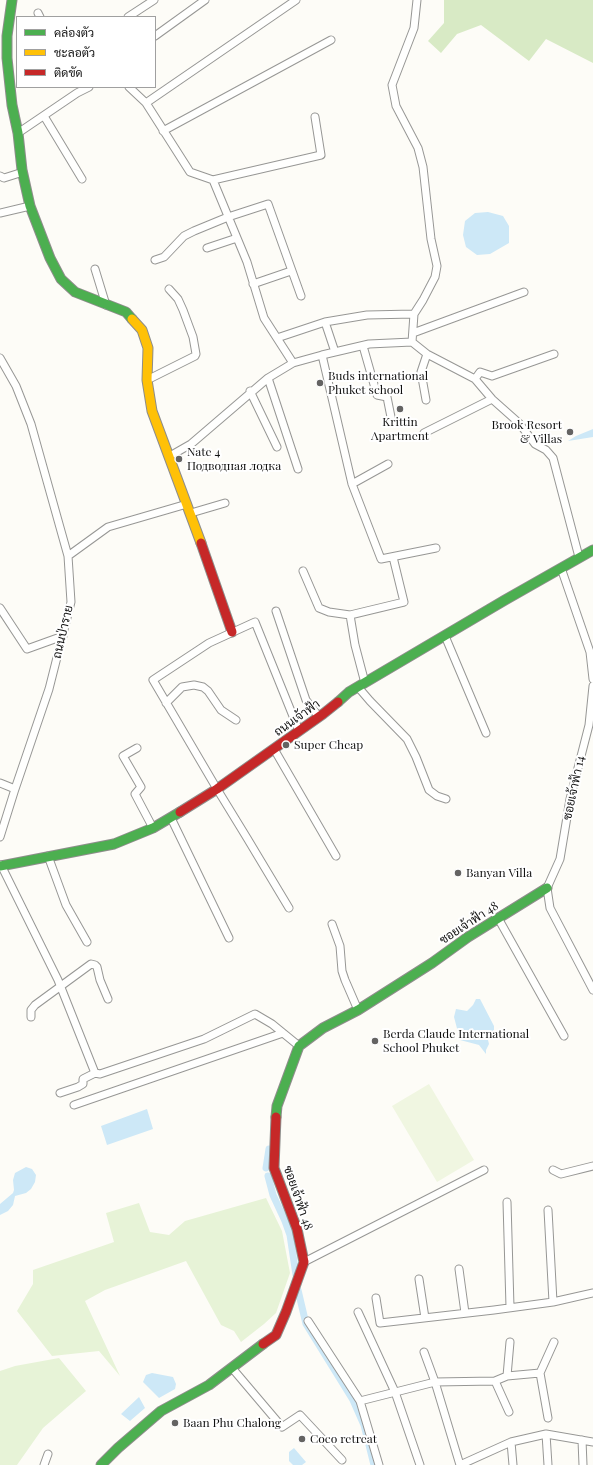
<!DOCTYPE html>
<meta charset="utf-8">
<style>
body{margin:0}
#map{position:relative;width:593px;height:1465px;overflow:hidden;background:#fdfcf7;font-family:"Playfair Display",Sarabun,serif}
canvas{display:block}
.legend{position:absolute;left:16px;top:16px;width:140px;height:72px;box-sizing:border-box;background:#fff;border:1px solid #a0a0a0;margin:0;padding:5px 7px;list-style:none;font-size:12px;color:#111}
.legend li{display:flex;align-items:center;gap:8px;height:20px}
.legend b{width:20px;border:1px solid #a0a0a0}
</style>
<div id="map">
<canvas width="593" height="1465"></canvas>
<ul class="legend">
<li><b style="height:5px;background:#4caf50"></b>คล่องตัว</li>
<li><b style="height:5px;background:#ffc107"></b>ชะลอตัว</li>
<li><b style="height:5px;background:#c62828"></b>ติดขัด</li>
</ul>
</div>
<script>
const ctx = document.querySelector('canvas').getContext('2d');
ctx.lineJoin = 'round';
function paint(path, color) { ctx.fillStyle = color; ctx.fill(path, 'evenodd'); }
const toPath = rows => new Path2D(rows.map(r => 'M' + r).join(''));
function strokePath(path, color, width, dash) { ctx.strokeStyle = color; ctx.lineWidth = width; ctx.lineCap = dash ? 'butt' : 'round'; ctx.setLineDash(dash || []); ctx.stroke(path); }
function label(font, color, halo, rows, align = 'center') {
  ctx.font = font + ' "Playfair Display",Sarabun,serif'; ctx.lineWidth = 4; ctx.setLineDash([]); ctx.textBaseline = 'middle'; ctx.strokeStyle = halo; ctx.fillStyle = color; for (const [text, x, y, turn = 0] of rows) {
    ctx.save(); ctx.translate(x, y); ctx.rotate((+turn || 0) * Math.PI / 180); ctx.textAlign = isNaN(turn) ? turn : align; if (halo) ctx.strokeText(text, 0, 0); ctx.fillText(text, 0, 0); ctx.restore();
  }
}
paint(toPath([
 [266,1198,282,1231,290,1273,276,1313,264,1324,241,1342,234,1331,221,1325,186,1261,105,1290,85,1301,120,1376,99,1351,52,1356,17,1311,33,1284,33,1270,114,1242,106,1213,139,1203,150,1232,169,1235,185,1221],
 [59,1358,86,1391,43,1428,17,1465,0,1465,0,1371,15,1366]
]), '#e7f3d7');
paint(toPath([
 [444,0,593,0,593,63,546,39,529,61,481,25,457,34,441,53,428,41,444,23]
]), '#d8eac5');
paint(toPath([
 [429,1084,474,1160,437,1182,392,1106]
]), '#f0f6e1');
paint(toPath([
 [488,212,503,216,509,226,509,243,490,254,477,255,466,247,463,235,465,221,475,213],
 [593,429,593,437,568,441,576,436],
 [476,999,480,999,494,1026,494,1030,487,1036,489,1044,486,1050,486,1054,479,1045,460,1040,454,1017,456,1009,467,1011,473,1005],
 [147,1109,153,1129,107,1145,101,1126],
 [26,1167,32,1169,36,1175,35,1182,31,1189,26,1193,15,1196,13,1205,8,1211,0,1215,0,1204,13,1193,14,1190,13,1180,15,1173],
 [152,1373,173,1377,176,1384,175,1389,159,1398,143,1382,146,1375],
 [139,1397,145,1408,130,1421,121,1414],
 [294,1448,306,1462,302,1465,293,1465,289,1461,289,1452]
]), '#cde8f7');
strokePath(toPath([
 [266,1168,269,1149],
 [268,1176,273,1195,285,1221,290,1235,296,1275],
 [298,1290,306,1324,353,1400,364,1425,374,1465]
]), '#cde8f7', 7);
const street = toPath([
 [38,13,40,17],
 [128,17,154,0],
 [155,36,205,0],
 [129,87,146,103,190,172,213,180,247,262,264,318,293,363],
 [146,103,296,0],
 [44,116,82,179],
 [163,131,331,40],
 [18,133,77,93,89,87],
 [0,176,4,178,23,172],
 [213,180,321,155,315,117],
 [0,213,30,206],
 [207,248,237,238],
 [155,260,164,257,184,236,194,231,228,217,268,204,301,296],
 [95,269,106,305],
 [253,284,291,271],
 [325,322,335,352],
 [413,333,524,292],
 [277,338,325,322,367,315,414,314],
 [412,342,414,314,423,300,435,277,437,266,431,239,423,167,418,148,396,106,392,85,414,28,417,0],
 [363,346,377,395,387,397,392,422],
 [322,355,352,484,381,559,436,548],
 [0,358,16,386,31,424,68,556,71,602,49,689,15,789,0,837],
 [268,378,298,469],
 [475,379,480,372,492,376,554,354],
 [147,380,195,356,196,354,193,337,183,310,178,299,169,289],
 [250,391,277,447],
 [426,400,421,372,427,354],
 [424,433,492,399],
 [170,456,191,444,268,378,293,363,322,355,369,344,412,342,427,354,475,379,492,399,519,423,535,444,546,450,553,458,579,557],
 [352,484,388,464],
 [191,513,225,503],
 [68,556,108,527,187,504],
 [561,568,590,652,593,679],
 [303,571,319,608,329,612,350,615,404,602,393,557],
 [0,608,27,649,63,636],
 [276,611,306,700,319,717],
 [350,615,355,645,365,683],
 [445,636,486,733],
 [593,686,589,725,570,799,560,859,547,888,550,908,593,990],
 [358,687,370,701,407,739,416,757,429,790,437,796,446,799],
 [166,703,182,687,194,685,203,687,208,691,221,710,236,720],
 [137,748,123,756,141,787,135,794,153,828],
 [274,749,336,856],
 [0,783,15,789],
 [171,818,229,938],
 [48,856,66,905,87,942],
 [1,865,58,980,95,1073,100,1074,204,1039,255,1014,272,1024,299,1046],
 [289,908,247,838,217,789,153,680,209,643,255,622,299,731],
 [498,918,564,1036],
 [332,924,340,946,342,971,345,980,358,1010],
 [31,1017,31,1010,35,1005,91,964,95,965,97,967,100,980,108,999],
 [60,1093,78,1087,83,1084,83,1079,95,1073],
 [74,1105,283,1033],
 [553,1170,561,1174,593,1166],
 [507,1202,510,1307],
 [548,1210,553,1302],
 [304,1262,484,1170],
 [459,1269,465,1313],
 [419,1279,425,1318],
 [376,1298,380,1323,494,1310,553,1302,593,1293],
 [358,1312,395,1392,420,1465],
 [308,1321,360,1401,379,1465],
 [424,1352,435,1382,460,1465],
 [232,1368,282,1427,300,1415,342,1460],
 [540,1373,548,1418],
 [507,1376,510,1342],
 [495,1381,509,1412],
 [360,1401,435,1382,495,1381,507,1376,540,1373,554,1342],
 [546,1434,548,1465],
 [582,1440,583,1465],
 [511,1442,513,1465],
 [44,1465,48,1454],
 [460,1465,511,1442,546,1434,593,1442]
]);
const fast = toPath([
 [12,0,7,36,7,58,12,105,18,133,22,170,30,206,50,258,61,279,75,292,126,312,132,319],
 [338,702,349,692,505,600,593,550],
 [0,866,114,844,153,828,180,812],
 [276,1117,277,1106,299,1046,323,1028,358,1010,432,963,468,937,547,888],
 [101,1465,118,1448,161,1411,209,1385,263,1344]
]);
const slow = toPath([
 [132,319,142,330,148,348,147,380,152,411,201,543]
]);
const jam = toPath([
 [201,543,232,632],
 [180,812,217,789,323,714,338,702],
 [263,1344,276,1335,286,1312,304,1262,297,1229,274,1168,276,1117]
]);
strokePath(street, '#979795', 9);
strokePath(fast, '#8e8d8b', 11);
strokePath(slow, '#8e8d8b', 11);
strokePath(jam, '#8e8d8b', 11);
strokePath(street, '#fffffe', 7);
strokePath(fast, '#4caf50', 9);
strokePath(slow, '#ffc107', 9);
strokePath(jam, '#c62828', 9);
for (const [x, y, r, color] of [
 [320,383,4,"#646362"],
 [400,409,4,"#646362"],
 [570,432,4,"#646362"],
 [179,459,4,"#646362"],
 [286,745,4,"#646362"],
 [458,873,4,"#646362"],
 [375,1041,4,"#646362"],
 [175,1423,4,"#646362"],
 [302,1439,4,"#646362"]
]) { const dot = new Path2D(); dot.arc(x, y, r, 0, 2 * Math.PI); ctx.fillStyle = color; ctx.fill(dot); strokePath(dot, '#fff', 1.5); }
label('12px', '#111', '#fff', [
 ["Buds international",328,376],
 ["Phuket school",328,390],
 ["Krittin",400,422,"center"],
 ["Apartment",400,436,"center"],
 ["Brook Resort",562,425,"right"],
 ["& Villas",562,439,"right"],
 ["Nate 4",187,452],
 ["Подводная лодка",187,466],
 ["Super Cheap",294,745],
 ["Banyan Villa",466,873],
 ["Berda Claude International",383,1034],
 ["School Phuket",383,1048],
 ["Baan Phu Chalong",183,1423],
 ["Coco retreat",310,1439]
], 'left');
label('12px', '#111', '#fff', [
 ["ถนนป่าราย",63,632,-77],
 ["ถนนเจ้าฟ้า",297,718,-36],
 ["ซอยเจ้าฟ้า 14",574,788,-78],
 ["ซอยเจ้าฟ้า 48",469,923,-33],
 ["ซอยเจ้าฟ้า 48",298,1198,71]
]);
</script>
